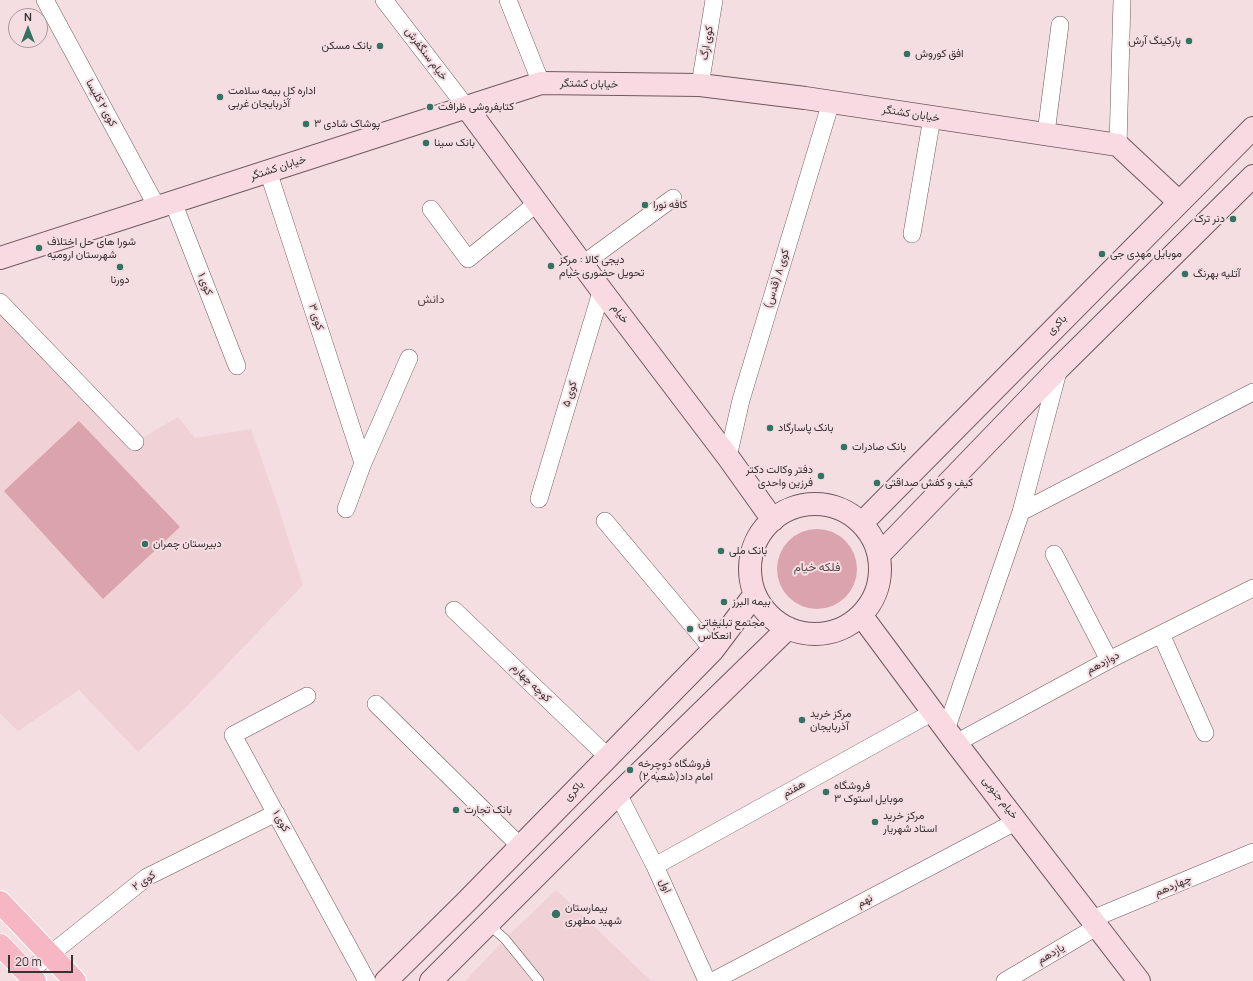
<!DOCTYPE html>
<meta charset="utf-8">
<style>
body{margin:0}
#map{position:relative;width:1253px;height:981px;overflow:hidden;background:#f4dee2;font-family:Manrope,sans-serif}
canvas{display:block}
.north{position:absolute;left:8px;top:8px;width:40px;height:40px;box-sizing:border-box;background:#f4dee2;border:1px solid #aa999c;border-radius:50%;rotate:0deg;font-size:11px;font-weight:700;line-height:16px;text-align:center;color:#3a3133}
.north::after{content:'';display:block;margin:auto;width:14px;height:18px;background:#347361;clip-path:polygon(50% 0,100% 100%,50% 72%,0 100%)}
.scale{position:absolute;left:8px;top:955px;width:65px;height:18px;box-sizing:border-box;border:2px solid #3a3133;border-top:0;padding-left:5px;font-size:12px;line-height:14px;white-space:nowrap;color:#3a3133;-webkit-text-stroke:3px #f4dee2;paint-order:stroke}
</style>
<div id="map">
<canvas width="1253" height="981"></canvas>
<div class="north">N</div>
<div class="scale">20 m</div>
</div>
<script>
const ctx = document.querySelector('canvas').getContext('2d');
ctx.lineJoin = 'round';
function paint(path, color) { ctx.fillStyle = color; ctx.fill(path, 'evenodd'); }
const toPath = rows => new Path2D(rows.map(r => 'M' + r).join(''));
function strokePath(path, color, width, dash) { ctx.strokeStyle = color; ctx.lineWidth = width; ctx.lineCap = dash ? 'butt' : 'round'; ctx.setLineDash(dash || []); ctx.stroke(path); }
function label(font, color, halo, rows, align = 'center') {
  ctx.font = font + ' Manrope,Vazirmatn,sans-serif'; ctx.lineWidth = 4; ctx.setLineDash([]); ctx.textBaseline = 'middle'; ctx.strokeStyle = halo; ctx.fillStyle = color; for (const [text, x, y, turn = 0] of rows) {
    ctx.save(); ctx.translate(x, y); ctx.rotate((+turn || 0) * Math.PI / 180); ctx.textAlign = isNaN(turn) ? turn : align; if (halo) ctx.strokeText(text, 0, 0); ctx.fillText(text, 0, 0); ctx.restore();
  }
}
paint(toPath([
 [0,302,135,442,178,417,195,438,251,429,277,503,303,585,187,706,138,752,79,690,18,731,0,713],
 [556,890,651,981,465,981,505,939]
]), '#f0d1d6');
paint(toPath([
 [79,421,180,527,103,599,4,491],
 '777 569a40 40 0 1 1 80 0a40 40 0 1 1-80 0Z'
]), '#dba3ad');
const lane = toPath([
 [488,924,505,939,539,981]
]);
const street = toPath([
 [45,0,157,207],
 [384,0,467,108],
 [508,0,541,83],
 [700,85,714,0],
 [1046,133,1060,25],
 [1118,145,1122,0],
 [268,171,363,463],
 [173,202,237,366],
 [431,209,468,259,537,203],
 [912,234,932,118],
 [583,264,673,198],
 [0,302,135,442],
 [728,457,741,400,831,102],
 [539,499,602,289],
 [346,509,363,463,409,358],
 [1021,512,1253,392],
 [605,521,713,650],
 [1054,554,1109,660],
 [454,610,607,756],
 [1161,634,1205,733],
 [307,696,233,735,367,981],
 [376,704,520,846],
 [946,730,1021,512,1059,368],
 [956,743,1109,660,1253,588],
 [618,794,655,866,707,981],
 [655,866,933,712],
 [1092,919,1253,852],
 [27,973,147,877,276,813],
 [713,981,1017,821],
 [1005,981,1098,926]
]);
const secondary = toPath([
 [467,108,602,291,728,457,773,520],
 [0,258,541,83,700,85,805,98,1118,145,1179,202],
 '750 569a65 65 0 1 1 130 0a65 65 0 1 1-130 0Z',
 [862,523,1253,128],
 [879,555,1059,368,1253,176],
 [861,615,956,743,1139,981],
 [386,981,465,903,713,650,755,594],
 [431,981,618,794,788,628]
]);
const primary = toPath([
 [0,902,75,981],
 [0,945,35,981]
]);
strokePath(lane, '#6d5a5d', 10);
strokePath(street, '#6d5a5d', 18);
strokePath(secondary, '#6d5a5d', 24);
strokePath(primary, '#fff', 24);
strokePath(lane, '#fff', 9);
strokePath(street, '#fff', 17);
strokePath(secondary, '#fadae2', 22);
strokePath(primary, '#f6b6c4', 22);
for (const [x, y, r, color] of [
 [1189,41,4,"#347361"],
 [380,46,4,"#347361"],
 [907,54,4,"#347361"],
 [220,97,4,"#347361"],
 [430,107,4,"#347361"],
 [306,124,4,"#347361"],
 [426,143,4,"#347361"],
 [645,205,4,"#347361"],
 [1233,219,4,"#347361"],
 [39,248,4,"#347361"],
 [1102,254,4,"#347361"],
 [551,266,4,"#347361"],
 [120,267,4,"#347361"],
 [1185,274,4,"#347361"],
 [770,428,4,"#347361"],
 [844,447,4,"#347361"],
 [821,476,4,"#347361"],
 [877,483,4,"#347361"],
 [145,544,4,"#347361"],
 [721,551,4,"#347361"],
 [724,602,4,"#347361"],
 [690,629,4,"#347361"],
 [802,720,4,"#347361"],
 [630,770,4,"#347361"],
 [826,792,4,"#347361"],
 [456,810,4,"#347361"],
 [875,822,4,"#347361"],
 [556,914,5,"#347361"]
]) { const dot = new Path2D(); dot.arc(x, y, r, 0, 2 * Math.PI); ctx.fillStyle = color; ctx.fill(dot); strokePath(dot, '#f4dee2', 1.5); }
label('11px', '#3a3133', '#f4dee2', [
 ["پارکینگ آرش",1181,41,"right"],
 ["بانک مسکن",372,46,"right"],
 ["افق کوروش",915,54],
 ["اداره کل بیمه سلامت",228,91],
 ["آذربایجان غربی",228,104],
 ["کتابفروشی ظرافت",438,107],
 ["پوشاک شادی ۳",314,124],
 ["بانک سینا",434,143],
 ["کافه نورا",653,205],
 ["دنر ترک",1225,219,"right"],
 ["شورا های حل اختلاف",47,242],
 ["شهرستان ارومیه",47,255],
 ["موبایل مهدی جی",1110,254],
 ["دیجی کالا : مرکز",559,260],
 ["تحویل حضوری خیام",559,273],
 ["آتلیه بهرنگ",1193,274],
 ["دورنا",120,280,"center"],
 ["بانک پاسارگاد",778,428],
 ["بانک صادرات",852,447],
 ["دفتر وکالت دکتر",813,470,"right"],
 ["فرزین واحدی",813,483,"right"],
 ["کیف و کفش صداقتی",885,483],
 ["دبیرستان چمران",153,544],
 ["بانک ملی",729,551],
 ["بیمه البرز",732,602],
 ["مجتمع تبلیغاتی",698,623],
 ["انعکاس",698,636],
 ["مرکز خرید",810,714],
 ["آذربایجان",810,727],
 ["فروشگاه دوچرخه",638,764],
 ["امام داد(شعبه ۲)",638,777],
 ["فروشگاه",834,786],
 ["موبایل استوک ۳",834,799],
 ["بانک تجارت",464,810],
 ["مرکز خرید",883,816],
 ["استاد شهریار",883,829],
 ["بیمارستان",565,908],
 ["شهید مطهری",565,921]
], 'left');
label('11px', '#3a3133', '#f4dee2', [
 ["کوی ارگ",707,43,-81],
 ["خیام سنگفرش",426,54,53],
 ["خیابان کشتگر",589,84,1],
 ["کوی ۲ کلیسا",101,103,61],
 ["خیابان کشتگر",911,114,9],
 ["خیابان کشتگر",278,168,-18],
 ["کوی ۸ (قدس)",777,279,-73],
 ["کوی ۱",205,284,69],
 ["خیام",620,314,53],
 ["کوی ۳",316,317,72],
 ["باکری",1057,325,-45],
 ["کوی ۵",570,394,-73],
 ["دوازدهم",1103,663,-28],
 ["کوچه چهارم",531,683,44],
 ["هفتم",794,789,-29],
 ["باکری",574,791,-46],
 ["خیام جنوبی",1000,798,52],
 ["کوی ۱",281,821,61],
 ["کوی ۲",144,881,-34],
 ["اول",665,886,66],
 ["چهاردهم",1173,886,-23],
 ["نهم",865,901,-28],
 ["یازدهم",1051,954,-30]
]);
label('12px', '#5c4a4d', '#f4dee2', [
 ["دانش",431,300],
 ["فلکه خیام",817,568]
]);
</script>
